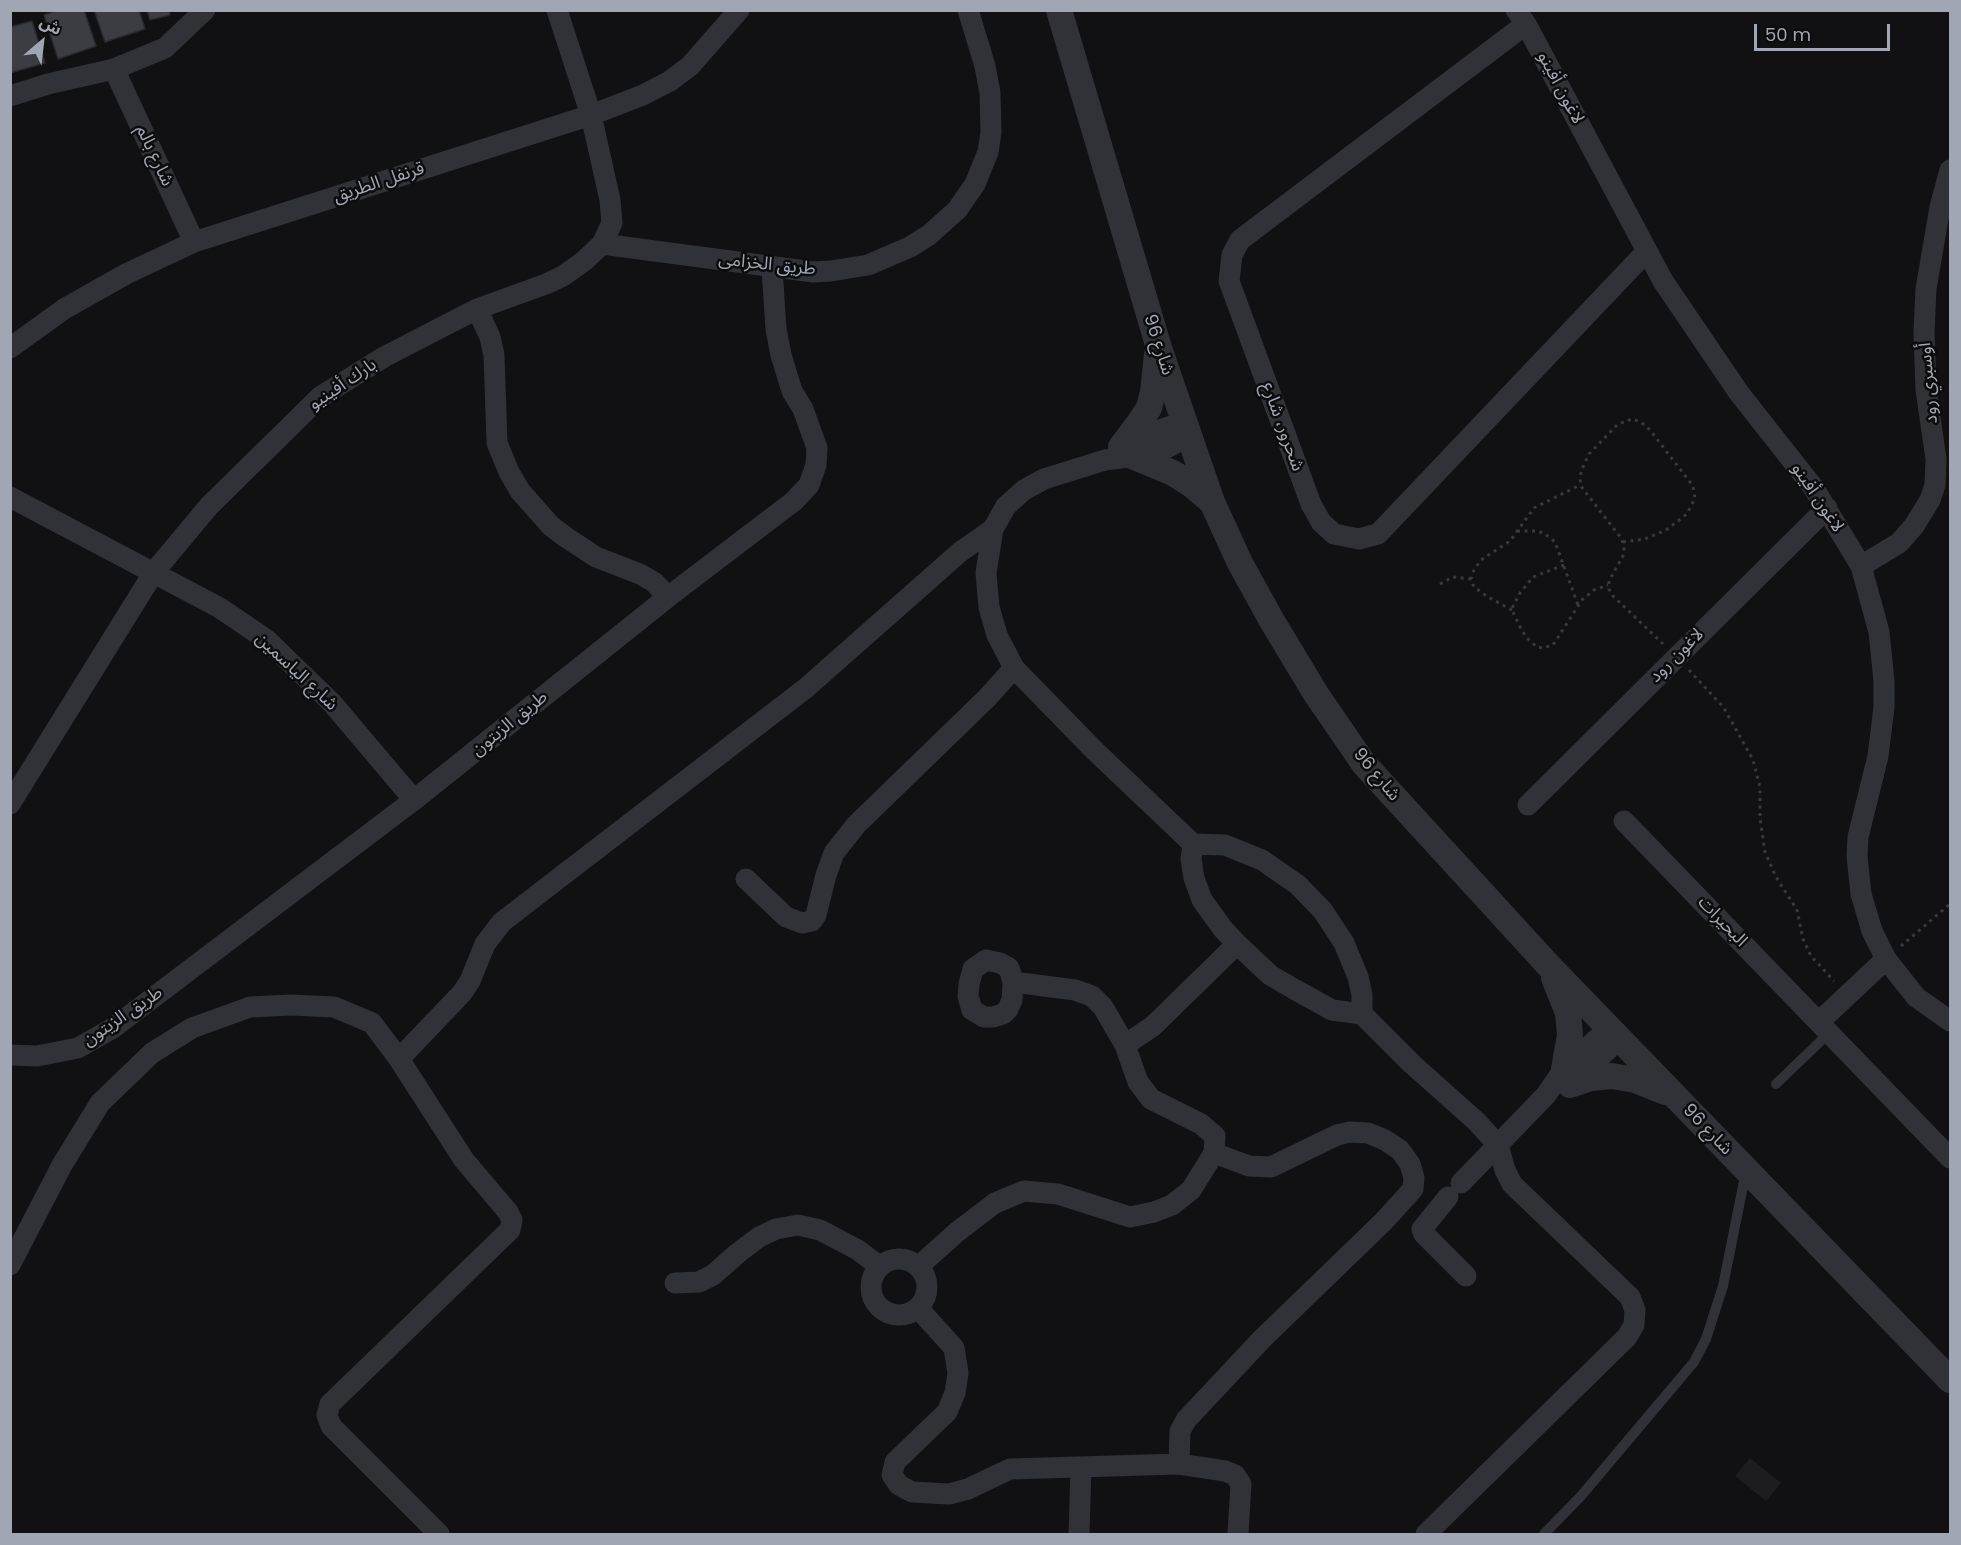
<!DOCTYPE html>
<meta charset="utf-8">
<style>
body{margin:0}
#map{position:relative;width:1961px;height:1545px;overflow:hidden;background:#111012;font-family:Poppins,"Noto Sans Arabic",sans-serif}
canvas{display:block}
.frame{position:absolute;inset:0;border:12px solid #a1a6b4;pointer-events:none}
.north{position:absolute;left:12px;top:12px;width:60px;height:60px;-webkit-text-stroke:4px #0c0c0d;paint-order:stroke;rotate:28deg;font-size:16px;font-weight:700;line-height:24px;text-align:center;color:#a1a6b4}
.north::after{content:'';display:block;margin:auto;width:21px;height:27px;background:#a1a6b4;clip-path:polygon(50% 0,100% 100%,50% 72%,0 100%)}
.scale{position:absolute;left:1754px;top:24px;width:136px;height:27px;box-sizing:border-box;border:3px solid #a1a6b4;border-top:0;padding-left:8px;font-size:18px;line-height:21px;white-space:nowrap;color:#a1a6b4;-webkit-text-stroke:4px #0c0c0d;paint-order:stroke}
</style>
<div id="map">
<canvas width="1961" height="1545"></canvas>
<div class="frame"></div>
<div class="north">ش</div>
<div class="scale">50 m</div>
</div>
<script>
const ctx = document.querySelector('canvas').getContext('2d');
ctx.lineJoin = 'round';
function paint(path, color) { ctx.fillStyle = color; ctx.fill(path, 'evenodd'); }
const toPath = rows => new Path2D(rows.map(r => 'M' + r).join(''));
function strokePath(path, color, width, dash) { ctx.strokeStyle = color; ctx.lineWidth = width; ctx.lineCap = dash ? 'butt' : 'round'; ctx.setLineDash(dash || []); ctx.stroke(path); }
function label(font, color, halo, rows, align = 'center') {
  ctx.font = font + ' Poppins,"Noto Sans Arabic",sans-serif'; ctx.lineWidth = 5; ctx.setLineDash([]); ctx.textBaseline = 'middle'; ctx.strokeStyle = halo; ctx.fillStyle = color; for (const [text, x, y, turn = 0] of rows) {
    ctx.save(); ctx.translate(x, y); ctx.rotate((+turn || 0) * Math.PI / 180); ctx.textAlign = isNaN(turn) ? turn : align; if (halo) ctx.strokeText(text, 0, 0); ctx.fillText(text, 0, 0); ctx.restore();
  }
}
paint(toPath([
 [1750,1458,1781,1483,1766,1501,1735,1476]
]), '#1d1c1f');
const building = toPath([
 [58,10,84,10,96,46,58,59,44,15,58,10],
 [94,10,139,10,145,29,105,42,94,10],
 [147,10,169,10,170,15,150,20,147,10],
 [32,21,45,63,10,73,10,27,32,21]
]);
paint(building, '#3c3d42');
strokePath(building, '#2a2a2e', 1.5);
strokePath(toPath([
 [1517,531,1537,531,1544,533,1555,542,1578,605],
 [1623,542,1645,539,1666,530,1687,514,1695,498,1693,486,1650,430,1641,422,1632,419,1618,424,1589,454,1581,471,1580,485,1621,538,1624,546,1624,554,1609,581,1609,589,1613,596,1663,644],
 [1564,565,1533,577,1520,593,1513,606,1512,610,1522,631,1528,639,1537,647,1543,648,1553,645,1582,600,1594,590,1608,585],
 [1440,584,1453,577,1471,579],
 [1512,610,1488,597,1474,587,1471,579,1474,570,1481,560,1510,541,1534,508,1580,485],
 [1689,670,1724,708,1753,760,1760,787,1760,818,1765,852,1776,877,1797,910,1803,939,1811,956,1834,981],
 [1901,946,1950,904]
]), '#37393e', 3, [3, 4.5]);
strokePath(toPath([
 [1776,1084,1829,1033],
 [1544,1534,1581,1496,1694,1362,1706,1339,1723,1286,1746,1171]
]), '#313237', 10);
strokePath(toPath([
 [1516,10,1526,24,1663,281,1739,393,1813,487,1861,566,1879,632,1884,681,1884,707,1878,756,1858,837,1857,856,1861,894,1872,931,1886,959,1916,997,1950,1021],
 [1526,24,1240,240,1232,255,1229,281,1311,504,1321,522,1334,534,1359,539,1378,534,1647,251],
 [114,69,194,242],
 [10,96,48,84,114,69,165,48,205,10],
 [602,244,813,272,831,271,868,265,910,247,929,235,957,210,975,184,988,152,991,132,990,93,985,66,968,10],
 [477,309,490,337,494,355,497,443,509,472,520,491,551,526,567,538,596,557,640,574,654,582,668,597],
 [10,348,64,309,126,274,194,242,591,115,643,95,670,81,690,66,739,10],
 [1187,432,1174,444,1157,453,1105,460,1044,479,1024,490,1006,506,993,529,986,573,989,607,997,635,1014,668,1095,751,1193,844,1191,859,1194,878,1202,900,1223,929,1237,944,1270,975,1294,989,1332,1010,1362,1014,1412,1064,1476,1121,1498,1145,1505,1170,1512,1184,1630,1297,1635,1310,1634,1325,1627,1337,1426,1534],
 [1122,447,1144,435,1184,422],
 [10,497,220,608,267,640,332,703,414,800],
 [1861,566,1899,543,1914,526,1930,500,1935,485,1936,459,1926,390,1924,332,1926,289,1940,207,1950,170],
 [10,804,154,572,209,506,320,397,384,357,442,327,477,309,546,284,563,276,584,261,602,244,612,223,610,200,591,115,557,10],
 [1528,805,1827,508],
 [1624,821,1950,1158],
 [1193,844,1225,845,1262,860,1298,885,1323,911,1344,943,1358,977,1362,995,1362,1014],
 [746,879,786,917,802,923,812,921,816,915,826,875,834,853,856,825,987,698,1014,668],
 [986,960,1000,963,1009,968,1013,982,1012,1000,1008,1009,1003,1014,993,1017,984,1017,972,1010,968,996,969,984,973,969,986,960],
 [1819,1022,1886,959],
 [1125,1045,1153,1026,1237,944],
 [10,1055,37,1056,78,1048,113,1028,414,800,668,597,794,501,809,485,816,465,817,448,803,409,792,391,781,355,776,329,772,268],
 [399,1059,462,993,470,981,485,944,502,922,806,688,960,552,993,529],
 [1571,1084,1619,1039],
 [1461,1183,1546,1095,1564,1069,1609,1028],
 [1448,1197,1422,1229,1424,1234,1466,1276],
 '871 1287a28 28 0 1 1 56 0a28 28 0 1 1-56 0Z',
 [10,1265,62,1165,100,1103,152,1053,192,1028,250,1007,291,1005,334,1007,372,1023,399,1059,464,1160,508,1212,512,1220,510,1230,330,1404,327,1415,331,1426,439,1534],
 [919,1266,957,1232,995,1203,1024,1191,1058,1194,1130,1217,1154,1212,1172,1205,1191,1190,1214,1153,1215,1136,1201,1124,1151,1099,1138,1082,1125,1045,1103,1007,1092,996,1075,990,1013,982],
 [675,1283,699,1282,713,1275,738,1253,759,1237,776,1229,798,1225,820,1230,858,1250,879,1266],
 [918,1308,954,1348,958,1373,955,1393,947,1412,895,1462,892,1475,899,1485,912,1492,949,1494,968,1489,1010,1469,1179,1464,1225,1471,1235,1475,1241,1484,1238,1534],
 [1179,1464,1180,1431,1186,1420,1262,1339,1384,1221,1413,1189,1414,1178,1410,1164,1400,1150,1385,1140,1368,1133,1350,1132,1337,1135,1271,1167,1249,1166,1214,1153],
 [1079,1534,1081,1468]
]), '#313237', 21);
strokePath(toPath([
 [1059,10,1159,348,1212,502,1240,563,1272,621,1316,694,1364,764,1550,967,1950,1380],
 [1121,447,1139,423,1149,408,1153,392,1157,354],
 [1132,456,1173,473,1192,485,1212,502],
 [1554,978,1568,1013,1570,1035,1564,1069],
 [1570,1085,1591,1078,1612,1076,1635,1080,1665,1092]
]), '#313237', 26);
label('18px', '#a1a6b4', '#0c0c0d', [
 ["لاغون أفينو",1560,88,62],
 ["شارع بالم",154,156,65],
 ["قرنفل الطريق",379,183,-18],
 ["طريق الخزامى",767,265,6],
 ["شارع 96",1158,345,72],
 ["أوسبري رود",1929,383,-95],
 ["بارك أفينيو",343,385,-34],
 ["شحرور، شارع",1282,427,70],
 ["لاغون أفينو",1817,498,56],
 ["لاغون رود",1677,656,-45],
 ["شارع الياسمين",296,672,43],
 ["طريق الزيتون",510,724,-39],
 ["شارع 96",1376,775,50],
 ["البحيرات",1722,922,46],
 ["طريق الزيتون",123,1017,-34],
 ["شارع 96",1707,1130,46]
]);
</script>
